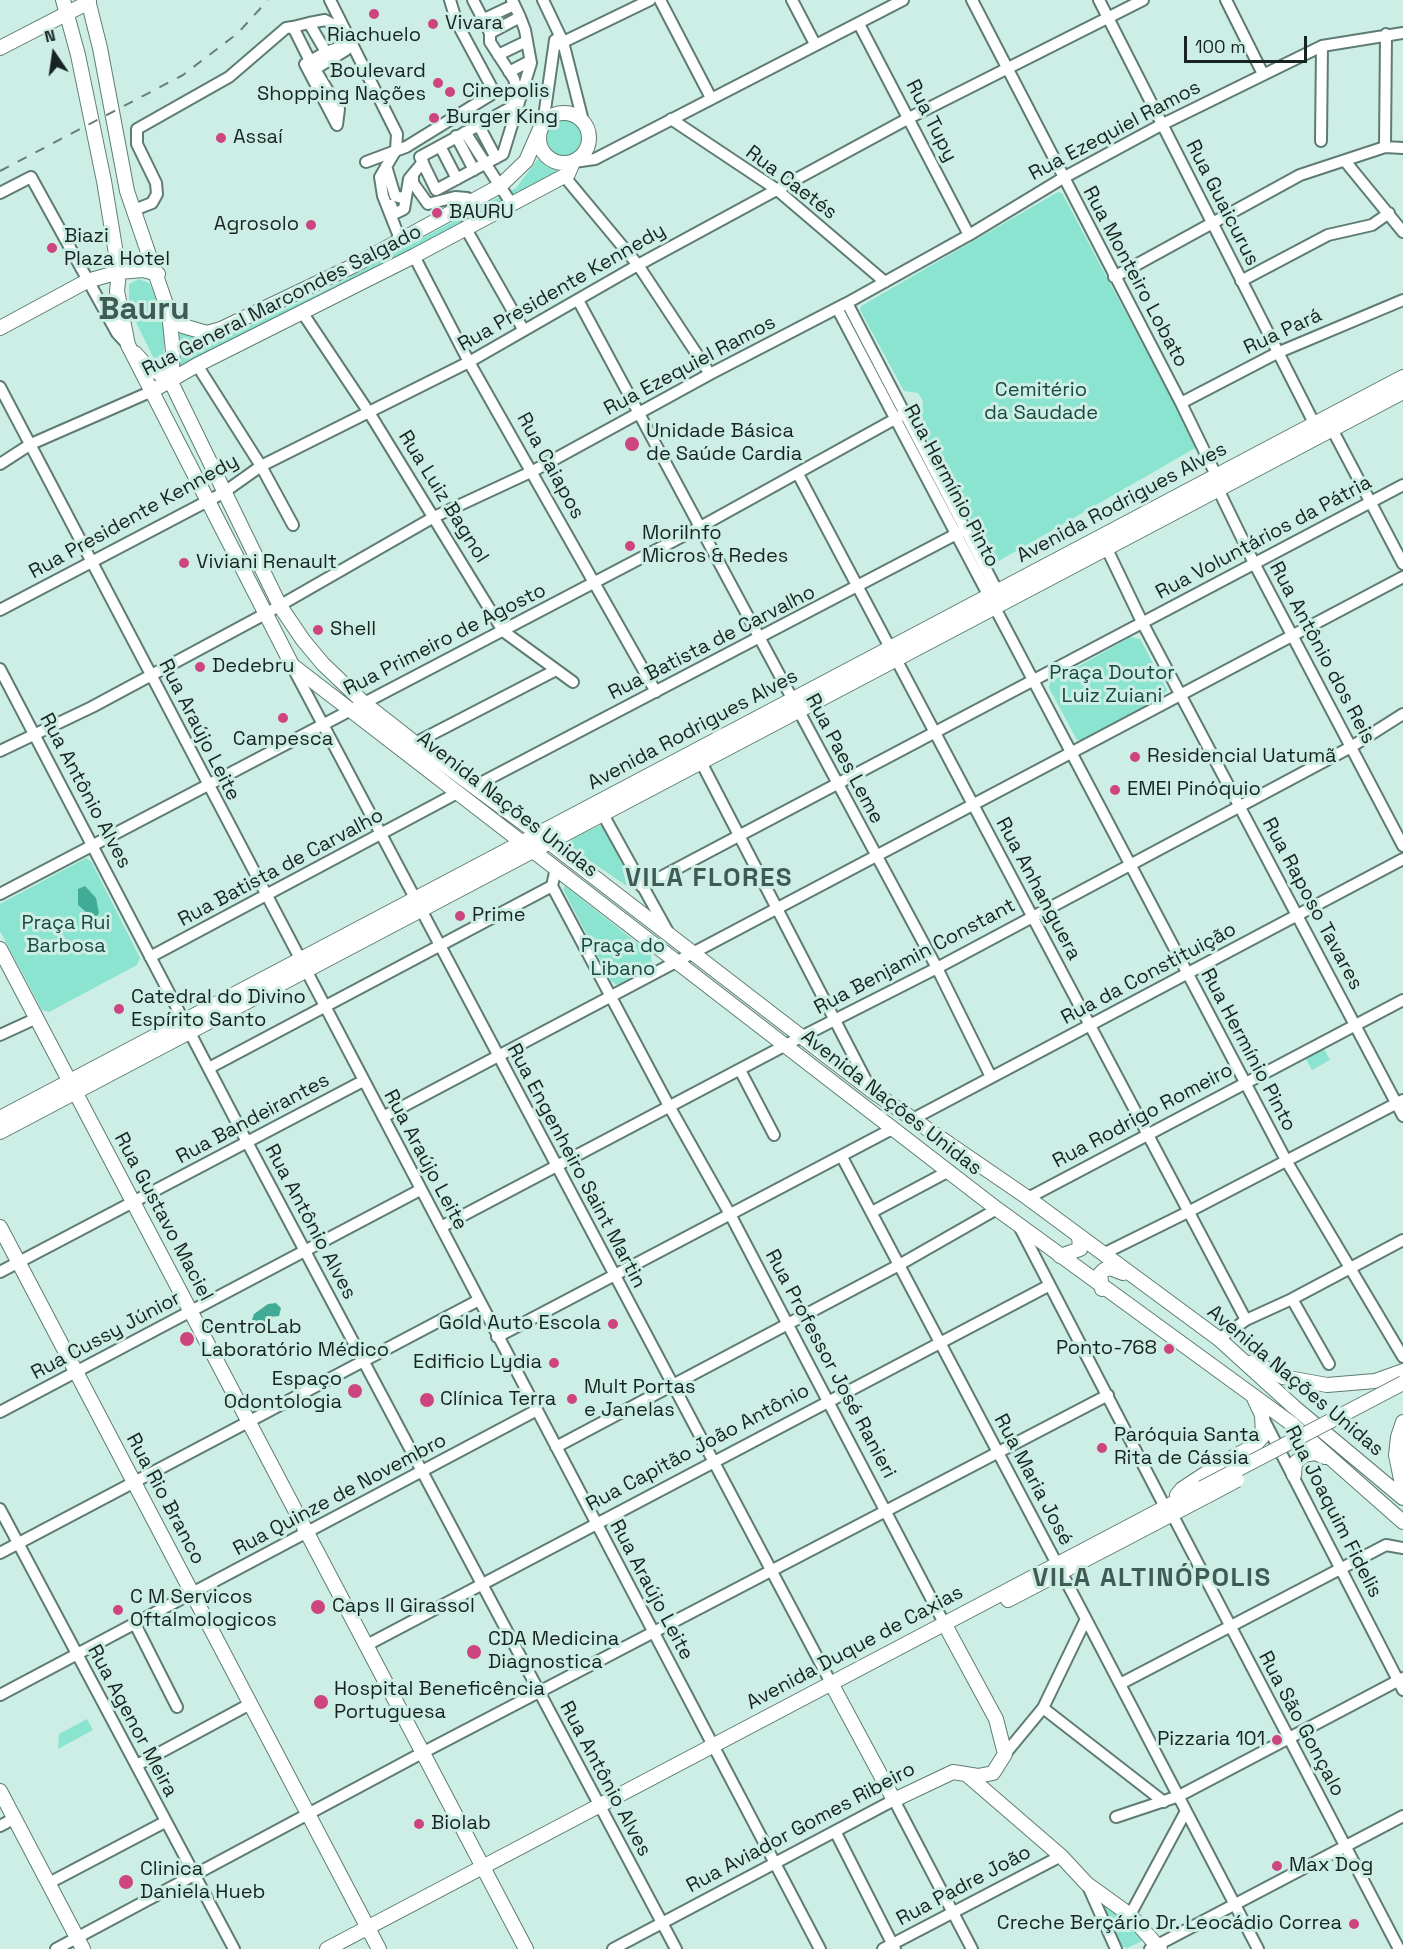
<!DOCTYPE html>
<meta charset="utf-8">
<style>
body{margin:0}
#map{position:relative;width:1403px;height:1949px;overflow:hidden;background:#cdeee5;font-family:"Space Grotesk",sans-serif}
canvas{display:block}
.north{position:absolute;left:24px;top:24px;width:60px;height:60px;-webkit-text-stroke:4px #cdeee5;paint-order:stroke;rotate:347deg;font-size:16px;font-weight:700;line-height:24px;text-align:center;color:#182421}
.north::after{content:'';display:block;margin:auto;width:21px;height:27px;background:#182421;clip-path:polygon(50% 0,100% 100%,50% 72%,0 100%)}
.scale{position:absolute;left:1184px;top:36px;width:123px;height:27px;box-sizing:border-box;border:3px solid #182421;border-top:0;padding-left:8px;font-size:18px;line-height:21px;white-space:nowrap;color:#182421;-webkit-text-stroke:4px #cdeee5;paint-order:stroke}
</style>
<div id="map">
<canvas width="1403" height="1949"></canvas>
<div class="north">N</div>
<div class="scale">100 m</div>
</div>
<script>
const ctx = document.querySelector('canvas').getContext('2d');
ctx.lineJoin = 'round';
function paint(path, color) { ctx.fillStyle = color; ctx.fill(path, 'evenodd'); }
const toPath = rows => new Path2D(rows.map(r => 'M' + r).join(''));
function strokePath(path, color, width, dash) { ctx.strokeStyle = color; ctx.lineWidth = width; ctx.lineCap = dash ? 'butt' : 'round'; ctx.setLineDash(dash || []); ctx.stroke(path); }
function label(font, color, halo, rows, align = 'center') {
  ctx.font = font + ' "Space Grotesk",sans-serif'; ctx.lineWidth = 6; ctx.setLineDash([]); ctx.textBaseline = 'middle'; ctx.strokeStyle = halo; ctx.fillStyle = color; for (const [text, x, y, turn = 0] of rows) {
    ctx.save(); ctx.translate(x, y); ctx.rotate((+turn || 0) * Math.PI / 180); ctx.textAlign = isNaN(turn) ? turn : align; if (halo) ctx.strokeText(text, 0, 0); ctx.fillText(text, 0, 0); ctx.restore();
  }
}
paint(toPath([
 '546 138a19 19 0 1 1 38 0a19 19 0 1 1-38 0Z',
 [538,159,559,172,349,283,179,369,179,329,195,339,216,341,320,293,516,188],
 [1058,192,1062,193,1197,447,997,562,993,561,915,415,922,410,923,401,918,393,904,391,860,310,861,306],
 [139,279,149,283,160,306,165,330,163,368,158,367,129,308,129,284],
 [1131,637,1140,639,1167,690,1162,697,1083,740,1077,740,1049,688,1050,682],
 [601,825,605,828,632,885,627,886,574,850,570,842,575,837],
 [86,858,91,861,140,958,137,965,49,1012,42,1010,0,931,0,904],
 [565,886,651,954,652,966,617,985,611,981,563,889],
 [1324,1049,1330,1060,1312,1070,1306,1059],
 [87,1719,93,1730,58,1749,59,1734],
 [1104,1900,1141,1934,1142,1941,1127,1948,1120,1946,1100,1905]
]), '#8be4cf');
paint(toPath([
 [85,886,96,898,99,913,96,917,88,917,86,912,78,905,78,889],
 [276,1303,281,1308,279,1316,270,1317,270,1324,266,1330,257,1328,252,1320,254,1314,268,1304]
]), '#41ab96');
const street = toPath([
 [330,0,397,134,396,150,380,177,383,196,400,239],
 [473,0,490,33],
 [512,0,520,17,525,30,531,63,503,154,436,190,420,157,512,107,518,94,514,79,490,42,490,33,520,17],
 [543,0,563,42,583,121],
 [660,0,711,98],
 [792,0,815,44],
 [972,0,1181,403,1216,475,1218,489,1254,563,1403,846],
 [1099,0,1314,423,1332,429,1403,564],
 [1226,0,1263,74],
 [484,19,514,5],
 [309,23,326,52],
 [859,24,969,235],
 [555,46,650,0],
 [498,55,527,41],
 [315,69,346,50],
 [509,72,530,61],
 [671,119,776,189,885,282],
 [478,124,496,158],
 [543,124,555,40],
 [465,132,511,203],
 [456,136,474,170],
 [1321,141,1322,46],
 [440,146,457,179],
 [1385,147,1386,34],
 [1345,161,1403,232],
 [366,162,406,147,492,94,492,88,457,23,450,0],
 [574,162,595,159,903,0],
 [386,166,395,196,402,198,406,195],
 [413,174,413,183,428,204,455,197,467,198,469,202],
 [564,176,638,265,710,374],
 [0,193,31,177,117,333,128,345],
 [391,205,394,214,404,209,409,179,423,162],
 [134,210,152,203,157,194,156,183,137,144,137,129,229,77,286,28,293,27,309,23,325,20,334,25,346,45,326,52,310,61,305,64,337,125,339,109,310,61,293,27],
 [465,227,523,329],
 [414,256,469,362,656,692],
 [1114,277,1300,175,1385,147,1403,148],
 [1241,281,1328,235,1372,225,1389,213],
 [578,300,937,968,991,1077],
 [847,303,1001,598],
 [837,308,1287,1162,1403,1357],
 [302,312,370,414,503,631,573,682],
 [197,365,261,466,293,525],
 [0,387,820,1949],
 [1181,403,1277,353,1403,300],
 [0,464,31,444,150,392],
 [798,474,1246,1320],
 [1107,549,1142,622,1403,1116],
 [0,610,223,493,261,466,469,362,638,265,909,118,1143,0],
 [293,668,831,1683],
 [0,669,247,1142,676,1949],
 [415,743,556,670],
 [0,751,92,707,265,614,434,517,533,471,710,374,847,303,969,235,1063,178,1161,125,1322,46,1403,33],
 [701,762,870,1088],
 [473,787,966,529],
 [600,809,668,932],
 [556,868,552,886,669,1106,731,1216,944,1623],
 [642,887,1403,485],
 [0,894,700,527,904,414],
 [150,957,459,792],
 [0,1035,37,1018],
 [209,1068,552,886],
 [740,1070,774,1135],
 [383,1117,1403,577],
 [911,1120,1403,859],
 [842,1157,1086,1619,1258,1949],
 [1028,1198,1403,1000],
 [872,1212,949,1171],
 [1018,1224,1165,1507],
 [441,1227,801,1037,937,968,1351,747,1403,714],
 [1103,1254,1188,1212,1403,1100],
 [0,1272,363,1081],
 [1292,1299,1329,1364],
 [497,1337,892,1129],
 [1219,1339,1246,1320,1292,1299,1403,1240],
 [0,1412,420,1190],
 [1263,1418,1403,1690],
 [556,1447,899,1265,997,1209],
 [0,1509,234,1949],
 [1172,1514,1399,1949],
 [0,1553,479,1300],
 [135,1624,177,1707],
 [367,1645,1048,1286],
 [1120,1684,1386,1545,1403,1548],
 [0,1695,537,1410],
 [1043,1708,1164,1802],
 [1005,1754,1043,1708,1086,1619],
 [137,1765,250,1704],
 [1116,1817,1179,1796,1403,1678],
 [0,1826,15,1818],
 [836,1833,895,1949],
 [49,1883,165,1822],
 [1087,1884,1116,1949],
 [1130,1915,1186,1811],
 [56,1949,422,1753,1108,1395],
 [613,1949,894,1800,972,1949],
 [883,1949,1061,1856],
 [1150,1949,1403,1816]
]);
const secondary = toPath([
 [63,0,78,55,104,181,119,272,117,291,128,345,292,665,997,1209,1292,1424,1403,1522],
 [88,0,100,48,127,191,169,313,173,351,171,382,280,606,303,640,323,664,364,703,415,743,537,833,872,1091,1028,1198,1219,1339,1294,1407,1403,1498],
 [0,48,89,2],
 '539 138a25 25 0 1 1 50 0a25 25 0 1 1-50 0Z',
 [169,313,183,326,207,333,221,329,353,266,500,186,526,161,540,129],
 [0,328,87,281,119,272,143,270,158,274],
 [135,353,144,363,171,382],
 [150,392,197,365,414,256,568,174,573,162],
 [0,949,526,1949],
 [0,1118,1403,377],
 [0,1132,1403,392],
 [0,1227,379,1949],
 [1060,1256,1080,1249,1079,1236],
 [1102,1289,1100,1274,1104,1270,1110,1268,1123,1273],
 [1253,1362,1283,1377,1327,1385,1375,1381,1403,1371],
 [1403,1422,1398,1437,1396,1455,1403,1489],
 [1294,1475,1295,1463,1305,1455,1315,1453,1325,1457],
 [1177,1495,1182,1489,1220,1464,1254,1446,1263,1436,1262,1415,1254,1398],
 [1008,1600,1207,1496],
 [831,1683,894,1800,953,1772,978,1776,993,1773,1005,1754,996,1719,944,1623],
 [966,1774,1061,1856,1087,1884,1130,1915,1160,1949],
 [0,1791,83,1949],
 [327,1949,1202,1488]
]);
strokePath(street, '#5e7c75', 14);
strokePath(secondary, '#5e7c75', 16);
strokePath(street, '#fff', 10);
strokePath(secondary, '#fff', 14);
strokePath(toPath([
 [0,171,183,75,238,33,268,0]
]), '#697e78', 2, [10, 10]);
const secondaryBridge = toPath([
 [1202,1488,1403,1383],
 [1207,1496,1237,1480]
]);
strokePath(secondaryBridge, '#5e7c75', 16, []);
strokePath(secondaryBridge, '#fff', 14);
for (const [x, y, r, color] of [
 [374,14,6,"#cd447f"],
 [433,24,6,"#cd447f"],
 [438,83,6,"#cd447f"],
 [450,92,6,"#cd447f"],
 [434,118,6,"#cd447f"],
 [221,138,6,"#cd447f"],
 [437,213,6,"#cd447f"],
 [311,225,6,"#cd447f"],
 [52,248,6,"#cd447f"],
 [632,444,8,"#cd447f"],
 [630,546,6,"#cd447f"],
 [184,563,6,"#cd447f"],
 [318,630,6,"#cd447f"],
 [200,667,6,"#cd447f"],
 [283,718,6,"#cd447f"],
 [1135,757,6,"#cd447f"],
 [1115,790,6,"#cd447f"],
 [460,916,6,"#cd447f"],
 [119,1009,6,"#cd447f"],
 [613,1324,6,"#cd447f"],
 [187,1339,8,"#cd447f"],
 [1169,1349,6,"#cd447f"],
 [554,1363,6,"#cd447f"],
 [355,1391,8,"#cd447f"],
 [572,1399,6,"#cd447f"],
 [427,1400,8,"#cd447f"],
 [1102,1448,6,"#cd447f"],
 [318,1607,8,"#cd447f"],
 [118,1610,6,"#cd447f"],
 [474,1652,8,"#cd447f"],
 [321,1702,8,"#cd447f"],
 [1277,1740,6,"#cd447f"],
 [419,1824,6,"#cd447f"],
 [1277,1866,6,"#cd447f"],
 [126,1882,8,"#cd447f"],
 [1354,1924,6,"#cd447f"]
]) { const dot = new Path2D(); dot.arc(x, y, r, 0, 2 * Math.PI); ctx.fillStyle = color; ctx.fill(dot); strokePath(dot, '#cdeee5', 2); }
label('20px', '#182421', '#cdeee5', [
 ["Vivara",445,24],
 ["Riachuelo",374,36,"center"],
 ["Boulevard",426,72,"right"],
 ["Shopping Nações",426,95,"right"],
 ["Cinepolis",462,92],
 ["Burger King",446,118],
 ["Assaí",233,138],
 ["BAURU",449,213],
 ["Agrosolo",299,225,"right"],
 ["Biazi",64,237],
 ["Plaza Hotel",64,260],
 ["Unidade Básica",646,432],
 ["de Saúde Cardia",646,455],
 ["MoriInfo",642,534],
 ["Micros & Redes",642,557],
 ["Viviani Renault",196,563],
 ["Shell",330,630],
 ["Dedebru",212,667],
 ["Campesca",283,740,"center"],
 ["Residencial Uatumã",1147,757],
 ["EMEI Pinóquio",1127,790],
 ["Prime",472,916],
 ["Catedral do Divino",131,998],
 ["Espírito Santo",131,1021],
 ["Gold Auto Escola",601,1324,"right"],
 ["CentroLab",201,1328],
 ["Laboratório Médico",201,1351],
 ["Ponto-768",1157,1349,"right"],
 ["Edificio Lydia",542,1363,"right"],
 ["Espaço",342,1380,"right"],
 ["Odontologia",342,1403,"right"],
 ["Mult Portas",584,1388],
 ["e Janelas",584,1411],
 ["Clínica Terra",440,1400],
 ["Paróquia Santa",1114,1436],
 ["Rita de Cássia",1114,1459],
 ["C M Servicos",130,1598],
 ["Oftalmologicos",130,1621],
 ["Caps II Girassol",332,1607],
 ["CDA Medicina",488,1640],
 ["Diagnostica",488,1663],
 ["Hospital Beneficência",334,1690],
 ["Portuguesa",334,1713],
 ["Pizzaria 101",1265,1740,"right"],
 ["Biolab",431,1824],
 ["Max Dog",1289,1866],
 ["Clinica",140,1870],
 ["Daniela Hueb",140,1893],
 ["Creche Berçário Dr. Leocádio Correa",1342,1924,"right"]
], 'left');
label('20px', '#182421', '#cdeee5', [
 ["Rua Tupy",931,121,63],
 ["Rua Ezequiel Ramos",1115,131,-28],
 ["Rua Caetés",791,183,37],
 ["Rua Guaicurus",1222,203,63],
 ["Rua Monteiro Lobato",1135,277,62],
 ["Rua Presidente Kennedy",562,288,-30],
 ["Rua General Marcondes Salgado",282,301,-27],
 ["Rua Pará",1283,332,-25],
 ["Rua Ezequiel Ramos",690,366,-28],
 ["Rua Caiapos",550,466,61],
 ["Rua Hermínio Pinto",951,486,62],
 ["Rua Luiz Bagnol",443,497,58],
 ["Avenida Rodrigues Alves",1122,503,-28],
 ["Rua Presidente Kennedy",134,517,-29],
 ["Rua Voluntários da Pátria",1264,538,-28],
 ["Rua Primeiro de Agosto",445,640,-27],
 ["Rua Batista de Carvalho",712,643,-27],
 ["Rua Antônio dos Reis",1322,653,62],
 ["Rua Araújo Leite",199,730,63],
 ["Avenida Rodrigues Alves",693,730,-28],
 ["Rua Paes Leme",844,759,62],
 ["Rua Antônio Alves",85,791,62],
 ["Avenida Nações Unidas",507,805,38],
 ["Rua Batista de Carvalho",281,868,-28],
 ["Rua Anhanguera",1038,889,62],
 ["Rua Raposo Tavares",1312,904,62],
 ["Rua Benjamin Constant",915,957,-28],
 ["Rua da Constituição",1149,974,-28],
 ["Rua Hermínio Pinto",1248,1050,62],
 ["Avenida Nações Unidas",891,1103,38],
 ["Rua Rodrigo Romeiro",1143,1116,-28],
 ["Rua Bandeirantes",253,1119,-28],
 ["Rua Araújo Leite",425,1160,62],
 ["Rua Engenheiro Saint Martin",576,1166,62],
 ["Rua Gustavo Maciel",163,1217,62],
 ["Rua Antônio Alves",310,1222,62],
 ["Rua Cussy Júnior",106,1336,-28],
 ["Rua Professor José Ranieri",830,1364,62],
 ["Avenida Nações Unidas",1295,1381,40],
 ["Rua Capitão João Antônio",698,1448,-28],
 ["Rua Maria José",1033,1480,62],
 ["Rua Quinze de Novembro",340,1495,-28],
 ["Rua Rio Branco",165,1499,62],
 ["Rua Joaquim Fidelis",1333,1512,63],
 ["Rua Araújo Leite",651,1590,62],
 ["Avenida Duque de Caxias",855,1648,-28],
 ["Rua Agenor Meira",132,1721,62],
 ["Rua São Gonçalo",1301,1724,62],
 ["Rua Antônio Alves",605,1779,62],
 ["Rua Aviador Gomes Ribeiro",801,1828,-28],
 ["Rua Padre João",964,1886,-28]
]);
label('20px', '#1b483f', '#cdeee5', [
 ["Cemitério",1041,391],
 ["da Saudade",1041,414],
 ["Praça Doutor",1112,674],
 ["Luiz Zuiani",1112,697],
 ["Praça Rui",66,924],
 ["Barbosa",66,947],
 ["Praça do",623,947],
 ["Libano",623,970]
]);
ctx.letterSpacing = '1.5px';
label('bold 26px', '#3f5b54', '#cdeee5', [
 ["VILA FLORES",709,879],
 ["VILA ALTINÓPOLIS",1152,1579]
]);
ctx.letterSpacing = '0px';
label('bold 32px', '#3f5b54', '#cdeee5', [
 ["Bauru",144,310]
]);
</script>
